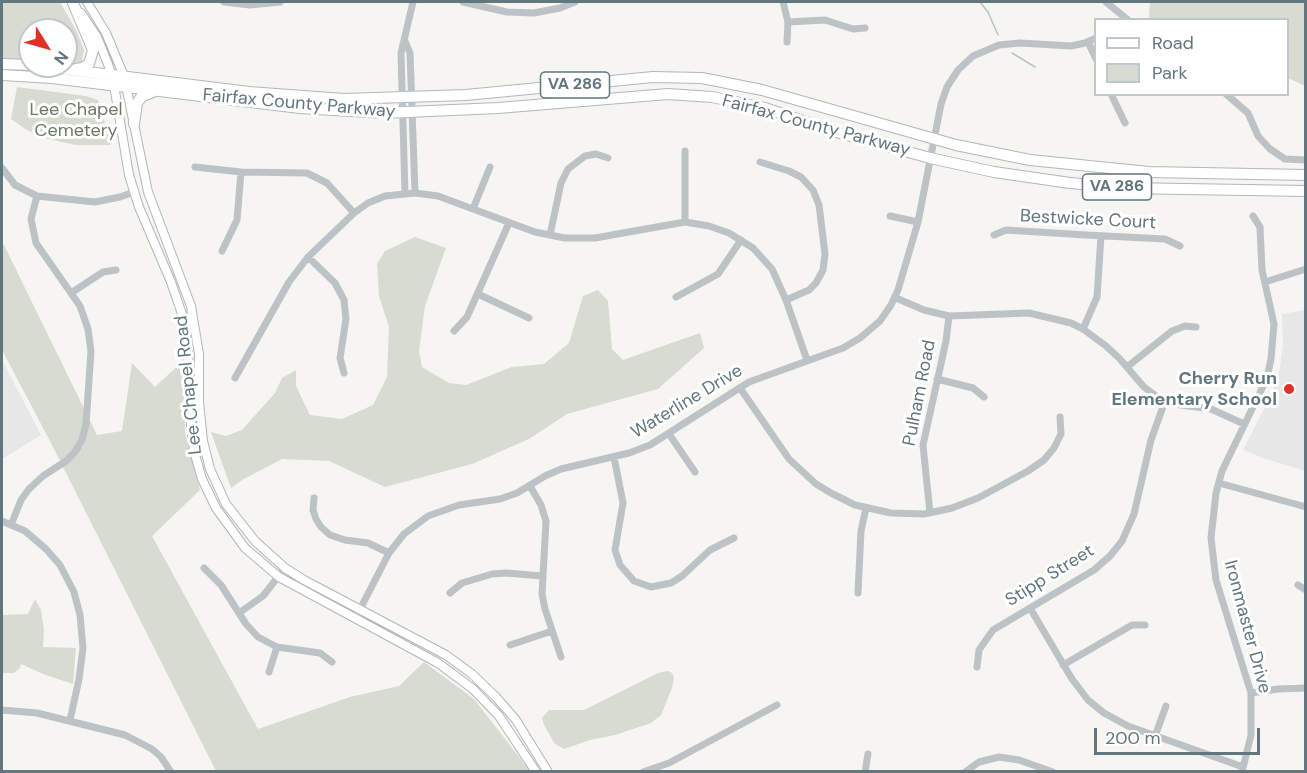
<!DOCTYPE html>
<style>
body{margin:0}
#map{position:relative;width:1307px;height:773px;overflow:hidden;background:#f6f5f2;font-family:"DM Sans",sans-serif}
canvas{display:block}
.frame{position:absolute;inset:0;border:3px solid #61767d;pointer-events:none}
.legend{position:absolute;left:1094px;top:18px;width:195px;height:78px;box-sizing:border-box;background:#fff;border:2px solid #c0c8cb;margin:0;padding:8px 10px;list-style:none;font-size:18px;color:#61767d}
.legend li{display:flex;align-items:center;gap:12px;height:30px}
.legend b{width:30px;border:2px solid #c0c8cb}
.north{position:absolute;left:18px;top:18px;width:60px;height:60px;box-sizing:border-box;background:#fff;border:2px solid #c0c8cb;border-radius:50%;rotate:127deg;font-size:16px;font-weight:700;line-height:24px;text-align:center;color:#61767d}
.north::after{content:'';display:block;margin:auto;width:21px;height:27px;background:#df3129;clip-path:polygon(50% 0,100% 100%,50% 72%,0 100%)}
.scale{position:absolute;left:1094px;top:728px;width:166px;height:27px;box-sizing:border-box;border:3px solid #61767d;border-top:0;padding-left:8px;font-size:18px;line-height:21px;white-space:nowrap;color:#61767d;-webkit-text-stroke:4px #fff;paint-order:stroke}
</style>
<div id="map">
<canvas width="1307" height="773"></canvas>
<div class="frame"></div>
<ul class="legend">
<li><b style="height:8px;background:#fff"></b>Road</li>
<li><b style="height:16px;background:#d7dbd2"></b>Park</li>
</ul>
<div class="north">N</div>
<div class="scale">200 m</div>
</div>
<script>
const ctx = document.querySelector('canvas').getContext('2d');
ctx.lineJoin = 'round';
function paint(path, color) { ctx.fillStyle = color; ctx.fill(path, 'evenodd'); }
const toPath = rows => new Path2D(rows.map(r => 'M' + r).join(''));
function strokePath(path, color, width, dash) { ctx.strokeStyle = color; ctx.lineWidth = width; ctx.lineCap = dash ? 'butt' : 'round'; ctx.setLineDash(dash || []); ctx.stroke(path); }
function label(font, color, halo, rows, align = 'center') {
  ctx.font = font + ' "DM Sans",sans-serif'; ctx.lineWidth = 6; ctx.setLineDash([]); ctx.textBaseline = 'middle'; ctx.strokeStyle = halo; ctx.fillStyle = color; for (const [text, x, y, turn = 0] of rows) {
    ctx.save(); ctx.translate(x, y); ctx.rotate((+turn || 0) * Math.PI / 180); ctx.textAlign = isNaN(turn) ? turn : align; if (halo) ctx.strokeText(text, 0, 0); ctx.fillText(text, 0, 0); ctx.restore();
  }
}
paint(toPath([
 [1305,310,1306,310,1305,471,1263,458,1243,450,1271,395,1279,374,1283,344,1282,314],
 [2,360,41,435,2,459]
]), '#e6e7e6');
paint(toPath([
 [2,2,60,2,77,32,84,50,82,60,95,87,2,77],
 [30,30,66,30,66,66,30,66],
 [1150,2,1305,2,1305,86,1288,78,1288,20,1149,19],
 [17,87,86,96,98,100,111,145,75,145,45,138,27,130,11,119],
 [415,237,446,248,425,306,419,351,422,367,449,383,466,385,512,367,544,364,569,343,583,296,598,290,608,301,612,349,623,360,700,333,704,348,658,389,567,414,529,439,472,464,385,487,329,461,282,459,242,480,231,488,211,432,226,436,242,430,275,393,282,378,296,370,296,386,310,415,342,419,373,405,387,377,389,327,379,296,377,264,385,251],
 [2,241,97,435,122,431,132,363,155,387,184,360,185,433,200,490,152,536,258,729,350,697,399,686,424,662,474,699,530,771,216,771,52,445,2,350],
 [35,599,41,610,44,630,43,647,76,648,73,684,43,674,21,664,20,668,14,673,2,673,2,615,28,614],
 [668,671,672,673,674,678,672,688,661,715,651,723,615,735,590,740,564,749,555,744,544,725,542,718,549,710,584,710,658,673]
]), '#d7dbd2');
strokePath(toPath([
 [980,2,988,12,998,35],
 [1012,53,1035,67]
]), '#b4c4c5', 1.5);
const major = toPath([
 [87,2,106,33,124,76,148,192,191,306,199,354,199,402,203,441,210,469,226,504,255,541,285,568,304,580,446,655,472,674,496,697,516,720,548,772],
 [81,13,97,37,108,64,114,85,129,175,139,207,171,282,183,317,188,354,191,425,194,451,202,479,216,508,245,548,279,577,438,663,473,689,499,716,536,772]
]);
const highway = toPath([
 [73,3,93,50,89,64,82,68,76,69],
 [2,64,30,65],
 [39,66,249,92,344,99,466,95,653,77,702,78,762,90,956,145,1030,160,1149,172,1306,175],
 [2,75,52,78,300,108,384,113,498,108,668,94,712,97,765,108,829,130,930,158,994,172,1070,183,1125,188,1306,191],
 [134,124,137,103,142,96,153,92]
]);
strokePath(major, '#b0b6b9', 10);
strokePath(highway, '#b2b7b9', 12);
strokePath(toPath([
 [224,2,250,5,280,2],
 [463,2,507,12,534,13,560,8,575,2],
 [783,2,788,22,787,42],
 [1106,2,1128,20],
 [788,22,825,20,853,29,865,28],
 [405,41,410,53,415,193],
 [1088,42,1096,59],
 [1111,94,1125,123],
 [1226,94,1248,113,1258,136,1270,149,1285,159,1306,160],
 [685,151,685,222],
 [760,162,789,171,801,177,813,190,819,205,825,254,823,270,816,283,809,290,786,300],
 [195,167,241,172,307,173,327,183,354,213],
 [2,168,15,185,37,196,95,202,120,197,134,192],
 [405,193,401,53,413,2],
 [473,209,490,167],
 [890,216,918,222],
 [550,235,561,183,568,169,585,156,596,154,608,158],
 [994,235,1006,230,1086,235,1165,239,1180,246],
 [222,251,237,220,241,172],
 [308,257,335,283,344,300,346,319,340,358,344,373],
 [1265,282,1306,269],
 [71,293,103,272,116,270],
 [478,294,529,318],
 [676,297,718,274,741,240],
 [896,298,924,310,949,316,1029,313,1071,323,1083,329,1106,346,1119,358,1144,387,1156,396,1174,404,1211,409,1244,424],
 [1083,329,1097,297,1101,236],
 [454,331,467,317,509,223],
 [1127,367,1172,331,1185,326,1196,327],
 [235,378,289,282,308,257,354,213,368,203,385,196,415,193,438,196,535,232,565,238,595,238,685,222,709,226,729,233,753,248,772,269,786,300,807,360],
 [937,379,973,388,984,397],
 [740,388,789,459,816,484,831,493,855,505,891,513,924,514,952,508,978,498,1028,471,1044,460,1054,448,1061,434,1060,417],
 [669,434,695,472],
 [614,457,623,503,615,550,620,565,634,581,651,587,671,583,682,576,710,550,734,538],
 [1219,483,1306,507],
 [530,486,541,505,546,521,542,594,545,609,561,657],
 [314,498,313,510,316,519,321,527,330,535,345,540,368,543,389,553],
 [930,513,923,445,946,341,949,316],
 [2,521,25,531,46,549,60,565,74,592,80,615,83,648,79,679,70,720],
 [11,525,21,500,29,489,43,476,66,461,75,452,82,440,86,424,91,351,88,329,80,306,36,243,31,219,37,196],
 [204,568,221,585,246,624,258,637,277,647,320,653,332,662],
 [1298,585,1306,590],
 [450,593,462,583,492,574,506,573,542,576],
 [858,593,861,531,866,508],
 [1030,608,1072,679,1088,700,1104,713,1128,726,1243,767],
 [239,613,263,596,285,568],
 [355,619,389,553,404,534,428,516,459,505,500,499,517,493,545,476,561,469,629,453,650,445,749,382,843,348,860,338,880,321,891,305,898,290,918,222,941,104,947,87,958,70,973,56,999,45,1020,43,1071,46,1085,43,1096,38],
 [510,645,552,631],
 [1063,665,1132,625,1145,625],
 [977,667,979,650,993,630,1094,570,1110,556,1122,541,1134,514,1151,440,1165,401],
 [269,672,277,647],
 [1251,693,1278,689,1306,688],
 [2,710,37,713,125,735,152,749,161,757,171,772],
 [1155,736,1166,706],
 [643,772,669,763,777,705],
 [865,772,868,754],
 [965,772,979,762,999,757,1019,760,1053,772],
 [1242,772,1251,735,1251,693,1216,580,1211,538,1216,493,1222,471,1267,378,1271,359,1274,324,1262,270,1260,227,1253,216]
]), '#bcc2c5', 7);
strokePath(major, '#fff', 8);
strokePath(highway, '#fff', 10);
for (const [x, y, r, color] of [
 [1289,389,6,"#df3129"]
]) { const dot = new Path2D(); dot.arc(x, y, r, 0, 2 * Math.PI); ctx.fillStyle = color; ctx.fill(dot); strokePath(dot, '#fff', 2); }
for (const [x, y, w] of [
 [575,85,69],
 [1117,187,69]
]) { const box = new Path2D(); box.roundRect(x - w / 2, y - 13, w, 26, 4.5); ctx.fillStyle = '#fff'; ctx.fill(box); strokePath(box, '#61767d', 1.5); }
label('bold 16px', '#61767d', null, [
 ["VA 286",575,85],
 ["VA 286",1117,187]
]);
label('18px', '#61767d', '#fff', [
 ["Fairfax County Parkway",299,104,5],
 ["Fairfax County Parkway",816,126,15],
 ["Bestwicke Court",1088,220,3],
 ["Lee Chapel Road",189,385,-96],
 ["Pulham Road",920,393,-79],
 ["Waterline Drive",687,402,-31],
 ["Stipp Street",1050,576,-32],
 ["Ironmaster Drive",1247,627,75]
]);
label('18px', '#6d7a64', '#fff', [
 ["Lee Chapel",76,110],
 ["Cemetery",76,131]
]);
label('bold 18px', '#61767d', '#fff', [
 ["Cherry Run",1277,379],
 ["Elementary School",1277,400]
], 'right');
</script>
